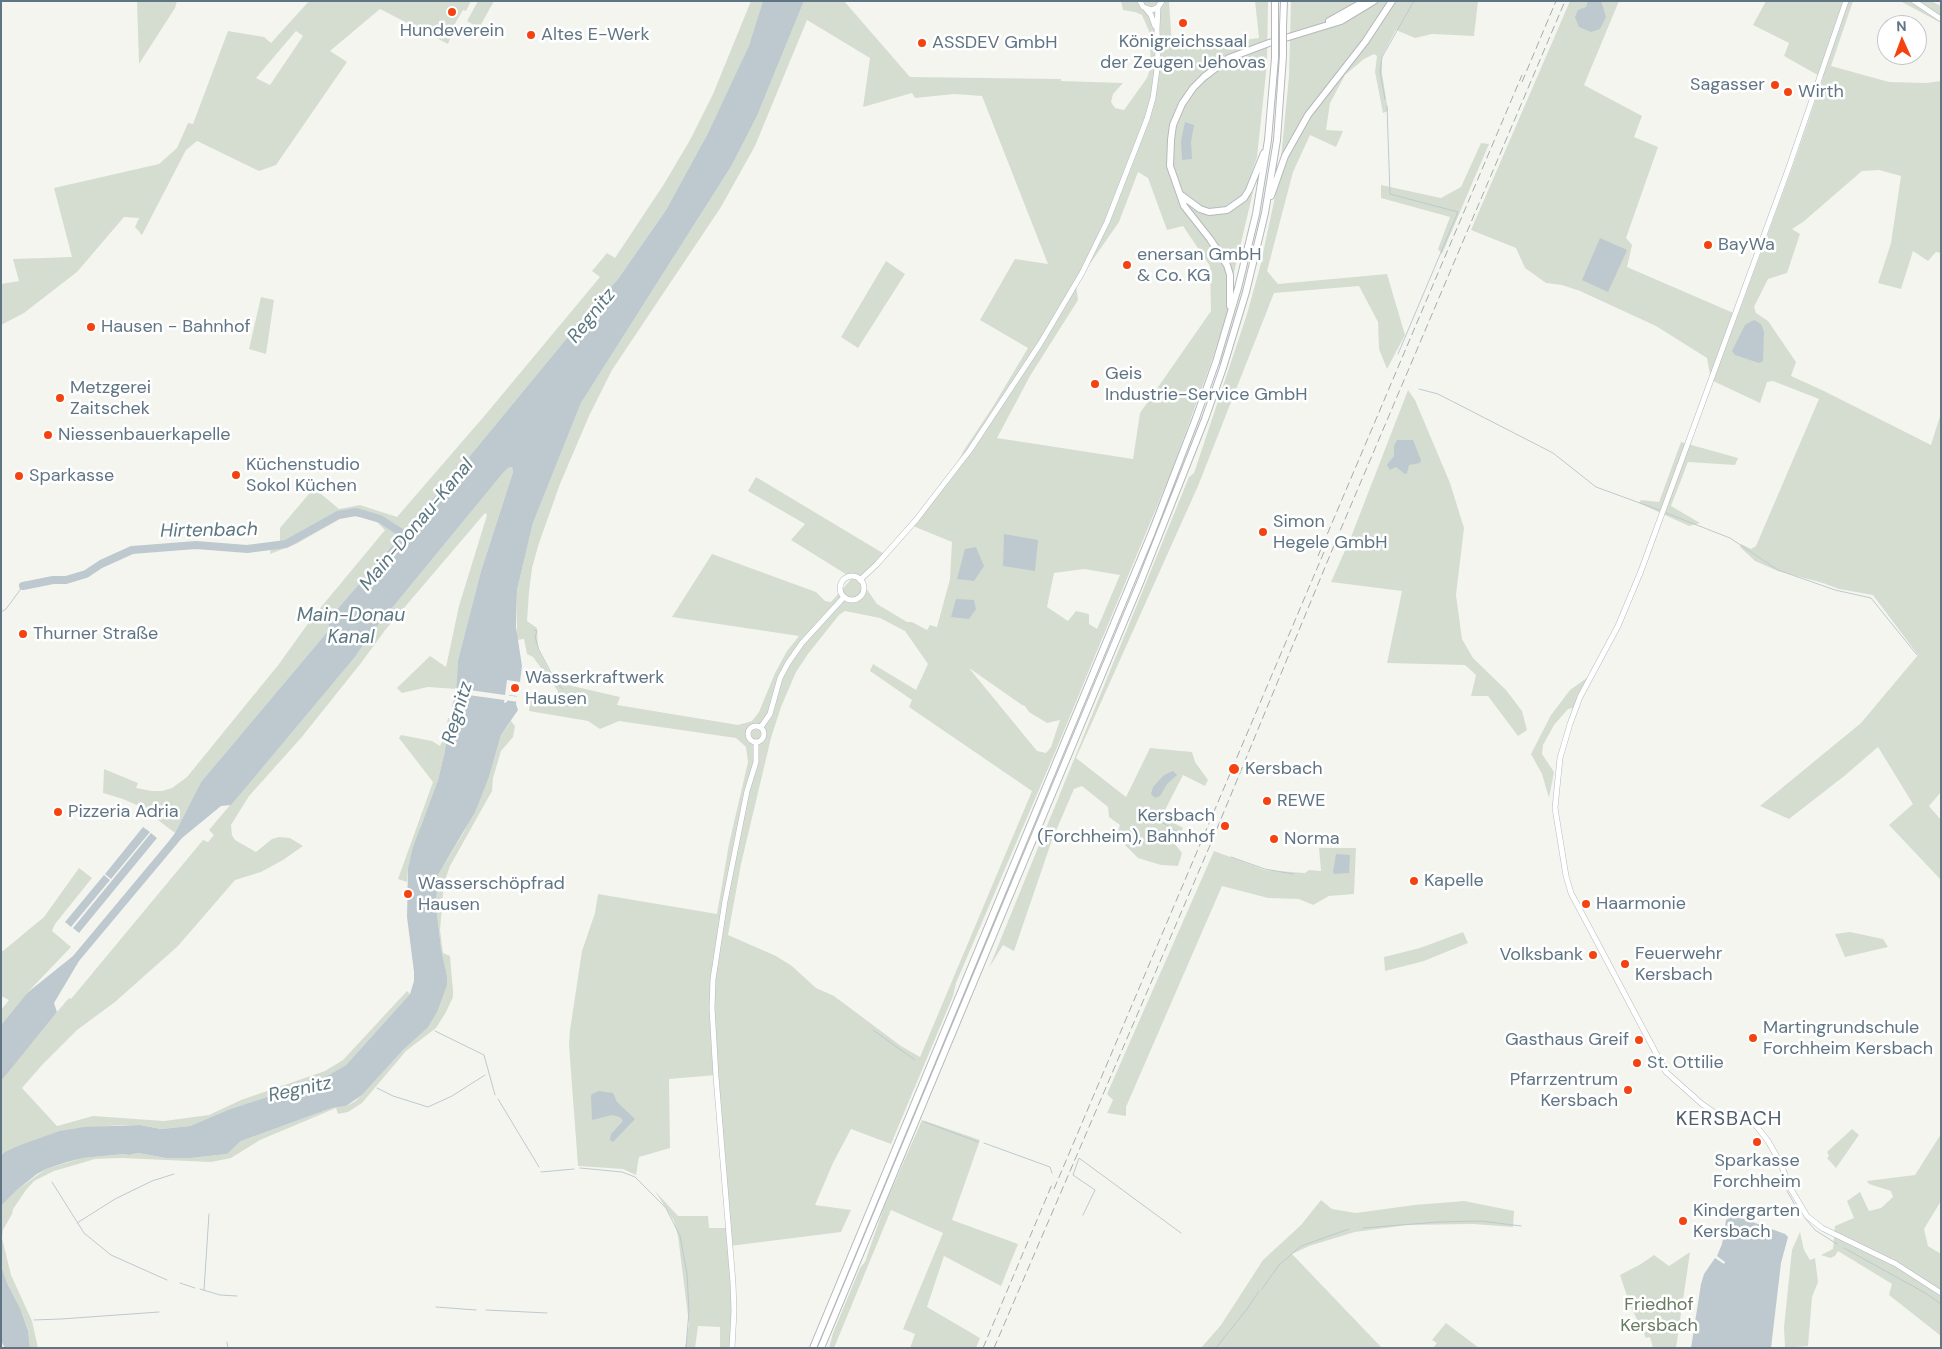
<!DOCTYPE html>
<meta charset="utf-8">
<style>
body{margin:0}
#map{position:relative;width:1942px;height:1349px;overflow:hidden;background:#f5f5f0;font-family:"DM Sans",sans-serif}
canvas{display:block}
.frame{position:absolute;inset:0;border:2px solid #607584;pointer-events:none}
.north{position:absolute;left:1877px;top:15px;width:50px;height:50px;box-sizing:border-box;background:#fff;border:1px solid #bfc8ce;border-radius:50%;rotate:358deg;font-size:14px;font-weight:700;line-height:20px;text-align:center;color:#607584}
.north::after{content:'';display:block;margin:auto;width:18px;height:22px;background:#f44310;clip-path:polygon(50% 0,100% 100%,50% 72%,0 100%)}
</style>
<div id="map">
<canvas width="1942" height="1349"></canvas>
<div class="frame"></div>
<div class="north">N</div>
</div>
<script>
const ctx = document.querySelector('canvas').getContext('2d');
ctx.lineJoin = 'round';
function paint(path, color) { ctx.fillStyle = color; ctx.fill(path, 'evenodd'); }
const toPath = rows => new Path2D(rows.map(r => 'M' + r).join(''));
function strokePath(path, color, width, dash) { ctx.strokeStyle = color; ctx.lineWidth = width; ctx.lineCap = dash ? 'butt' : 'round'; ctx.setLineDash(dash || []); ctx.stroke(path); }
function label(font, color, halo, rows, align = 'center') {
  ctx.font = font + ' "DM Sans",sans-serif'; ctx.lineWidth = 5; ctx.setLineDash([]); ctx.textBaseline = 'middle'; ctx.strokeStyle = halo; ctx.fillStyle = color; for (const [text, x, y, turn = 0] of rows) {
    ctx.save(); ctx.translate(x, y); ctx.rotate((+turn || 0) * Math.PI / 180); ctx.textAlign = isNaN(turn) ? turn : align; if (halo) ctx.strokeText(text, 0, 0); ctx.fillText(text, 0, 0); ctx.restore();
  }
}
paint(toPath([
 [137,1,177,1,175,8,139,64],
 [309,1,471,1,466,11,463,10,449,34,451,36,448,44,380,9,330,51,347,62,276,165,259,171,197,141,186,150,142,235,135,227,139,218,124,217,77,272,24,313,1,325,1,284,19,281,13,259,72,257,54,188,159,164,177,148,188,123,193,124,228,31,264,37,271,43],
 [296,31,303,36,270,85,256,78],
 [478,1,494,1,479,28,467,21],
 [751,1,763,1,750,46,708,133,666,210,618,279,581,321,469,457,327,621,329,626,328,631,201,782,175,833,141,807,123,799,103,793,104,769,138,783,136,788,152,791,162,791,172,788,187,777,279,664,312,618,385,530,376,521,366,518,354,516,340,519,296,544,270,554,271,547,280,544,280,528,314,488,339,509,360,505,397,517,486,414,600,277,592,271,607,253,615,258,664,184,690,140,713,94],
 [804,1,844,1,910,77,1061,79,1061,81,1123,83,1113,94,1111,102,1115,108,1124,110,1147,78,1151,66,1149,31,1142,15,1135,12,1123,10,1121,1,1169,1,1172,46,1222,38,1223,43,1259,38,1255,1,1268,1,1267,64,1257,157,1250,178,1253,192,1233,277,1227,313,1211,363,1172,470,1056,750,956,983,953,996,891,1144,851,1129,833,1163,815,1205,851,1210,841,1232,730,1246,733,1348,720,1348,720,1327,698,1326,695,1348,685,1348,689,1324,678,1236,674,1221,655,1191,678,1216,708,1216,709,1228,727,1228,716,1075,669,1079,670,1148,639,1157,636,1175,623,1169,578,1166,569,1045,570,1030,582,951,595,913,598,894,717,914,729,844,748,762,746,747,736,738,619,721,600,729,588,721,529,711,530,700,556,704,558,691,533,657,527,654,524,639,517,640,517,590,533,523,581,403,732,165,757,116],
 [807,20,870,58,863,107,912,93,915,98,954,94,982,96,1048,264,1015,259,980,320,1028,348,992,408,964,450,949,479,913,526,952,542,950,579,937,627,930,625,927,630,912,622,907,622,877,604,861,581,886,555,756,477,748,491,805,524,791,540,852,578,831,602,825,601,816,592,712,554,672,617,799,636,787,651,775,673,759,712,752,721,738,725,617,705,620,697,555,682,538,649,537,628,527,621,529,592,532,568,539,543,560,484,589,416,612,370,721,207,755,146],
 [1138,172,1148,178,1167,230,1183,226,1210,266,1211,311,1140,413,1133,459,997,438,1030,376,1078,300,1076,284,1119,222],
 [1084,569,1120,575,1097,629,1089,624,1089,614,1076,611,1068,621,1047,607,1054,573],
 [845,611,880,618,905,631,928,664,916,690,873,664,870,671,912,700,909,707,1032,791,920,1057,901,1046,834,996,816,988,792,966,776,956,728,935,741,864,771,738,781,707,796,672,808,654,839,615],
 [969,668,1022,705,1025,706,1029,712,1047,723,1060,720,1051,747,1046,753,1037,751],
 [1291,1,1478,1,1474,36,1432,34,1415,38,1396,30,1382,56,1382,73,1388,111,1383,113,1375,72,1377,56,1374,54,1364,59,1345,75,1330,103,1326,130,1343,131,1336,147,1310,135,1293,172,1267,271,1278,284,1387,274,1405,335,1387,369,1379,349,1378,322,1359,286,1274,293,1198,486,1076,758,1126,797,1150,748,1192,752,1195,762,1208,780,1205,786,1183,775,1162,816,1183,828,1175,844,1182,853,1178,866,1161,865,1138,858,1116,836,1120,825,1109,817,1108,807,1082,786,1074,789,1052,840,1014,951,1003,945,989,968,1189,477,1194,473,1247,314,1260,267,1276,192,1286,162,1281,158,1289,76],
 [1570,1,1619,1,1584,85,1642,116,1634,137,1658,147,1626,238,1632,245,1627,267,1738,315,1794,163,1823,78,1784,56,1789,43,1753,25,1766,1,1853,1,1831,66,1889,82,1926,83,1941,81,1941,253,1936,252,1928,261,1913,251,1901,289,1878,283,1891,243,1901,176,1879,170,1862,171,1803,222,1792,229,1800,234,1787,273,1768,279,1754,307,1756,313,1768,321,1796,362,1791,376,1824,391,1931,445,1941,413,1941,792,1929,806,1941,820,1941,880,1889,825,1913,804,1878,747,1843,777,1789,819,1760,806,1861,723,1918,655,1873,595,1839,589,1823,583,1778,571,1755,561,1740,547,1741,544,1751,549,1756,546,1819,399,1773,381,1767,382,1760,403,1711,380,1707,358,1656,326,1580,291,1562,285,1546,283,1525,268,1516,248,1471,230],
 [1900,1,1931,1,1941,6,1941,23],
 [1481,143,1489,144,1442,254,1438,249,1450,217,1381,198,1381,185,1441,198,1461,187],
 [886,261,905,274,858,348,841,337],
 [261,297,274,300,266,354,249,349],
 [1408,390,1415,400,1450,483,1464,528,1456,595,1462,639,1473,658,1506,690,1522,711,1527,730,1518,736,1488,696,1471,696,1476,675,1465,665,1387,663,1402,591,1331,582,1351,537],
 [1681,442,1738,458,1735,465,1688,462,1671,506,1700,523,1689,526,1639,503,1641,500,1659,502],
 [512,467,513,472,481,571,458,660,457,689,428,687,402,693,397,688,430,656,446,667,459,606,487,515,485,513,386,629,361,663,301,738,249,796,231,825,232,835,235,840,256,852,272,839,279,837,290,838,303,846,283,860,261,872,235,880,178,946,115,1002,77,1030,43,1064,22,1088,57,1126,93,1116,164,1121,209,1115,241,1100,325,1071,343,1060,407,991,410,994,346,1065,327,1076,285,1088,264,1098,230,1109,190,1126,161,1129,140,1125,121,1125,72,1129,20,1145,1,1156,1,1081,9,1070,57,1012,69,998,71,999,203,840,208,842,214,835,209,830,355,657,374,630,503,473,508,468],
 [1588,677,1573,708,1568,709,1554,725,1543,745,1542,754,1554,772,1549,798,1542,774,1531,754,1551,715,1570,690],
 [448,718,450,718,444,755,438,780,421,825,408,868,407,882,398,879,433,782,399,738,401,735,432,741,440,746,444,737],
 [511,721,515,726,513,737,501,751,493,778,492,791,450,866,444,883,440,930,443,953,450,956,453,991,453,997,446,1012,436,1028,406,1051,362,1103,348,1112,338,1114,336,1108,260,1140,231,1158,211,1162,121,1158,95,1159,54,1171,34,1181,26,1190,13,1209,12,1214,3,1230,2,1238,11,1275,32,1321,38,1348,30,1348,28,1329,20,1308,7,1283,1,1265,1,1206,18,1189,46,1169,82,1158,124,1154,129,1155,138,1153,166,1158,191,1158,227,1154,241,1141,332,1108,346,1106,354,1102,362,1095,404,1049,447,985,447,976,441,948,436,906,438,875,464,832,489,777,501,735],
 [1319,848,1356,848,1354,894,1329,896,1313,905,1299,899,1268,898,1222,886,1126,1107,1126,1116,1107,1113,1113,1100,1107,1094,1214,851,1265,870,1305,873,1309,870,1321,871],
 [79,868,92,878,55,924,52,931,71,947,27,993,1,1025,1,1010,9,1000,1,996,1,951,3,951,44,917],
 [1463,932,1468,943,1424,961,1385,971,1384,957,1420,948],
 [1850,932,1883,939,1888,947,1845,957,1835,934],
 [922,1120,980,1140,952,1220,1018,1244,1001,1286,944,1256,927,1307,980,1338,976,1348,910,1348,915,1334,903,1329,943,1233,891,1210,834,1348,829,1348,833,1333,860,1268,865,1262,884,1207],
 [1852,1129,1859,1135,1836,1168,1827,1158,1829,1156,1827,1152],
 [1941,1134,1941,1201,1924,1229,1928,1246,1941,1254,1941,1336,1889,1295,1892,1284,1838,1251,1835,1256,1830,1258,1821,1255,1833,1249,1835,1226,1854,1218,1847,1201,1860,1192,1869,1211,1881,1208,1893,1197,1891,1191,1869,1184,1867,1181,1915,1175],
 [1321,1200,1332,1209,1356,1213,1414,1205,1464,1201,1514,1211,1513,1227,1473,1224,1407,1225,1355,1232,1309,1246,1292,1254,1382,1348,1201,1348,1221,1325,1263,1260,1301,1225],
 [1800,1232,1804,1250,1810,1260,1815,1258,1818,1282,1812,1297,1808,1346,1785,1348,1784,1327,1792,1250],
 [1690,1252,1676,1348,1653,1348,1650,1337,1646,1338,1630,1305,1620,1275,1641,1264,1654,1255,1669,1266],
 [1446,1323,1479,1348,1433,1348,1437,1343,1432,1340]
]), '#d5ddd1');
paint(toPath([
 [763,1,804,1,757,116,732,165,581,403,533,523,517,590,516,627,522,666,520,682,507,680,504,703,507,702,509,695,517,696,516,704,518,710,501,735,489,777,475,812,438,875,436,906,441,948,447,976,447,985,437,1012,428,1027,404,1049,362,1095,346,1106,332,1108,241,1141,227,1154,191,1158,166,1158,138,1153,129,1155,124,1154,83,1158,67,1162,46,1169,37,1174,18,1189,1,1206,1,1156,5,1152,20,1145,60,1131,84,1127,140,1125,161,1129,190,1126,230,1109,264,1098,285,1088,327,1076,346,1065,410,994,414,981,414,972,407,917,408,868,413,847,438,780,444,755,453,702,456,697,458,660,481,571,513,472,512,467,508,468,503,473,374,630,355,657,231,805,221,806,182,838,79,961,54,1003,57,1012,1,1081,1,1025,27,993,73,956,169,841,175,833,201,782,328,631,329,626,327,621,469,457,581,321,618,279,666,210,708,133,749,46],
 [1588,1,1601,1,1606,17,1600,29,1591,32,1579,27,1575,17,1578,10,1586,7],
 [1185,122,1194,125,1191,142,1192,159,1182,160,1181,141],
 [1600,238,1627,250,1608,292,1582,280],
 [1754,320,1761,324,1764,332,1763,361,1759,363,1735,355,1732,351,1745,325],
 [1397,440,1413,440,1421,460,1420,463,1409,465,1407,473,1405,474,1396,467,1390,470,1387,465,1394,456,1394,446],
 [1004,534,1038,540,1035,571,1003,566],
 [976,547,984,566,974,581,957,579,965,549],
 [956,599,974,600,976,609,969,619,951,617],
 [1173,771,1177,775,1167,784,1160,796,1155,798,1151,794,1153,787,1164,775],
 [143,827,150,832,111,879,105,874],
 [151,833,157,838,79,933,73,928],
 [1336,854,1350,855,1349,873,1334,874,1333,872],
 [104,875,110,880,71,927,65,922],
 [599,1091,613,1093,617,1102,635,1119,613,1142,610,1140,611,1134,623,1121,620,1117,612,1115,592,1120,591,1096,592,1094],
 [1731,1216,1739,1217,1785,1234,1788,1237,1781,1263,1771,1348,1691,1348,1701,1284,1704,1274,1715,1258,1724,1264,1725,1262,1717,1256,1722,1244,1726,1220],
 [1,1265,7,1283,20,1308,28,1330,30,1348,5,1348,1,1341]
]), '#bdc9ce');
paint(toPath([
 [455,688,519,697,519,702,454,693]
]), '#f5f5f0');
strokePath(toPath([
 [1385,99,1380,72,1382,57,1414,1],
 [1387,106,1390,194,1458,212,1398,354],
 [1419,389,1438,394,1553,453,1596,487,1659,510],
 [1666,513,1730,538,1778,570,1835,590,1871,598,1917,655],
 [1,612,6,609,23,586],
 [534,630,537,631,535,637,539,650,557,684,563,689],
 [1150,810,1151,816,1178,832],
 [1231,857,1265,869,1293,874],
 [873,1030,915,1060],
 [435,1031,484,1055,495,1095],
 [377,1088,393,1096,428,1107,452,1096,485,1075],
 [498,1099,539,1167],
 [925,1122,978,1142],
 [984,1143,1050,1167,1052,1173],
 [580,1168,622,1172,635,1177,666,1208,680,1236,687,1274,689,1311,686,1348],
 [541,1172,574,1169],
 [52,1182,84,1233,111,1255,167,1280],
 [1787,1191,1799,1212],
 [1083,1215,1095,1190,1073,1175,1079,1158,1181,1233],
 [1805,1218,1815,1230,1837,1244],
 [77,1223,115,1199,152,1181,174,1174],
 [1363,1228,1438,1222,1481,1221,1521,1226],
 [1844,1248,1927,1294,1941,1304],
 [180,1283,195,1288],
 [200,1289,220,1295,237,1296],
 [1262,1289,1279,1265,1301,1246,1349,1229],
 [204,1290,209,1214],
 [436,1307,476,1310],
 [486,1310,547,1313],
 [34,1320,61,1319,159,1312],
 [227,1342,228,1348],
 [1216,1348,1247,1309,1259,1291]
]), '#bdc9ce', 1);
strokePath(toPath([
 [23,586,53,580,66,580,86,574,101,564,132,550,196,545,247,549,286,544,338,515,356,512,380,519,411,539]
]), '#bdc9ce', 8);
const secondary = toPath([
 [1140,1,1143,7,1152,10,1158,7,1162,1],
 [1846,1,1789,167,1641,571,1618,626,1580,697,1570,724,1560,758,1555,808,1566,876,1571,893,1666,1072,1702,1104,1715,1113,1742,1114,1750,1118,1768,1141,1781,1164,1789,1186,1807,1216,1822,1228,1896,1264,1941,1293],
 [1914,1,1941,19],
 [1146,9,1151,15,1155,26],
 '840 588a12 12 0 1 1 24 0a12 12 0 1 1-24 0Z',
 [860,580,877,564,916,520,970,450,1040,344,1082,273,1107,222,1147,119,1153,98,1158,62,1157,29,1158,7],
 '748 734a8 8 0 1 1 16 0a8 8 0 1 1-16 0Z',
 [761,727,770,714,780,678,788,663,802,643,844,597],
 [732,1348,734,1311,733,1283,716,1077,712,1008,713,979,725,901,747,791,756,762,756,743]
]);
const highway = toPath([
 [1275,1,1275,29],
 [1329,21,1365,1],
 [1283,27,1284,1],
 [1181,195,1200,209,1209,212,1227,210,1244,198,1249,190,1264,153],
 [1271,196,1285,156,1308,115,1365,42,1392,1],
 [1230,306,1230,275,1227,265,1210,239,1184,206,1170,166,1171,140,1173,125,1182,104,1193,88,1204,77,1229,58,1269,43,1341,21,1374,1],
 [813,1348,1152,532,1196,418,1216,362,1238,288,1256,214,1268,140,1275,58],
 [821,1348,1140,583,1205,419,1223,368,1246,292,1265,213,1277,140,1283,56]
]);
strokePath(secondary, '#b5bbbf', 6);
strokePath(highway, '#b5b9bc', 8);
strokePath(secondary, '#fff', 5);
strokePath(highway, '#fff', 6);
strokePath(toPath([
 [1522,82,1556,1],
 [1318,556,1522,75],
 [1054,1189,1324,552],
 [983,1348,1053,1182],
 [994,1348,1211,843,1340,531,1565,1]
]), '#a3aaaf', 1, [8, 4]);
const highwayBridge = toPath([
 [1283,56,1283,27],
 [1275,58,1275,29]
]);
strokePath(highwayBridge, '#b5b9bc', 8, []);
strokePath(highwayBridge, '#fff', 6);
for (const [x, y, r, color] of [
 [452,12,5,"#f44310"],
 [1183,23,5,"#f44310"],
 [531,35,5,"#f44310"],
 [922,43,5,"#f44310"],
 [1775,85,5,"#f44310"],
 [1788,92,5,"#f44310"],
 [1708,245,5,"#f44310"],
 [1127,265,5,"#f44310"],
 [91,327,5,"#f44310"],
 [1095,384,5,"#f44310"],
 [60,398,5,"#f44310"],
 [48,435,5,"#f44310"],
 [236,475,5,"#f44310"],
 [19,476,5,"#f44310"],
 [1263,532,5,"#f44310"],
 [23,634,5,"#f44310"],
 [515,688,5,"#f44310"],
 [1234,769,6,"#f44310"],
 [1267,801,5,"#f44310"],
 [58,812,5,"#f44310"],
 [1225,826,5,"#f44310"],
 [1274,839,5,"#f44310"],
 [1414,881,5,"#f44310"],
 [408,894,5,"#f44310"],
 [1586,904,5,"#f44310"],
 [1593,955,5,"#f44310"],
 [1625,964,5,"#f44310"],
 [1753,1038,5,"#f44310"],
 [1639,1040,5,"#f44310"],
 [1637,1063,5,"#f44310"],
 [1628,1090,5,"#f44310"],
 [1757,1142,5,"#f44310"],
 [1683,1221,5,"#f44310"]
]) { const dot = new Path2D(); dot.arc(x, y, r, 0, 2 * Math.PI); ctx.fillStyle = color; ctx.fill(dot); strokePath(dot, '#fff', 2); }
label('18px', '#607584', '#fff', [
 ["Hundeverein",452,31,"center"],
 ["Altes E-Werk",541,35],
 ["Königreichssaal",1183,42,"center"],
 ["der Zeugen Jehovas",1183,63,"center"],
 ["ASSDEV GmbH",932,43],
 ["Sagasser",1765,85,"right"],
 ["Wirth",1798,92],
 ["BayWa",1718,245],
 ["enersan GmbH",1137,255],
 ["& Co. KG",1137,276],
 ["Hausen - Bahnhof",101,327],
 ["Geis",1105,374],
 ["Industrie-Service GmbH",1105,395],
 ["Metzgerei",70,388],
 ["Zaitschek",70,409],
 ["Niessenbauerkapelle",58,435],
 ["Küchenstudio",246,465],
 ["Sokol Küchen",246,486],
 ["Sparkasse",29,476],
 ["Simon",1273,522],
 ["Hegele GmbH",1273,543],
 ["Thurner Straße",33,634],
 ["Wasserkraftwerk",525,678],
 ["Hausen",525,699],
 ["Kersbach",1245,769],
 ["REWE",1277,801],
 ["Pizzeria Adria",68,812],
 ["Kersbach",1215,816,"right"],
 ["(Forchheim), Bahnhof",1215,837,"right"],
 ["Norma",1284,839],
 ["Kapelle",1424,881],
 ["Wasserschöpfrad",418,884],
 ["Hausen",418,905],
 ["Haarmonie",1596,904],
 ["Feuerwehr",1635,954],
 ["Kersbach",1635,975],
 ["Volksbank",1583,955,"right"],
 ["Martingrundschule",1763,1028],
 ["Forchheim Kersbach",1763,1049],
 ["Gasthaus Greif",1629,1040,"right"],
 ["St. Ottilie",1647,1063],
 ["Pfarrzentrum",1618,1080,"right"],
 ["Kersbach",1618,1101,"right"],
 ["Sparkasse",1757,1161,"center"],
 ["Forchheim",1757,1182,"center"],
 ["Kindergarten",1693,1211],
 ["Kersbach",1693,1232]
], 'left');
label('18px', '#667b60', '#fff', [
 ["Friedhof",1659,1305],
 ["Kersbach",1659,1326]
]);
label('italic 19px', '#5b7882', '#fff', [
 ["Regnitz",592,316,-51],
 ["Main-Donau-Kanal",417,525,-50],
 ["Hirtenbach",209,531,-1],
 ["Main-Donau",351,616],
 ["Kanal",351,638],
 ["Regnitz",458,713,-73],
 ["Regnitz",300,1090,-12]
]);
ctx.letterSpacing = '1px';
label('20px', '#4f5e69', '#fff', [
 ["KERSBACH",1729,1120]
]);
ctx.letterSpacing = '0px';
</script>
